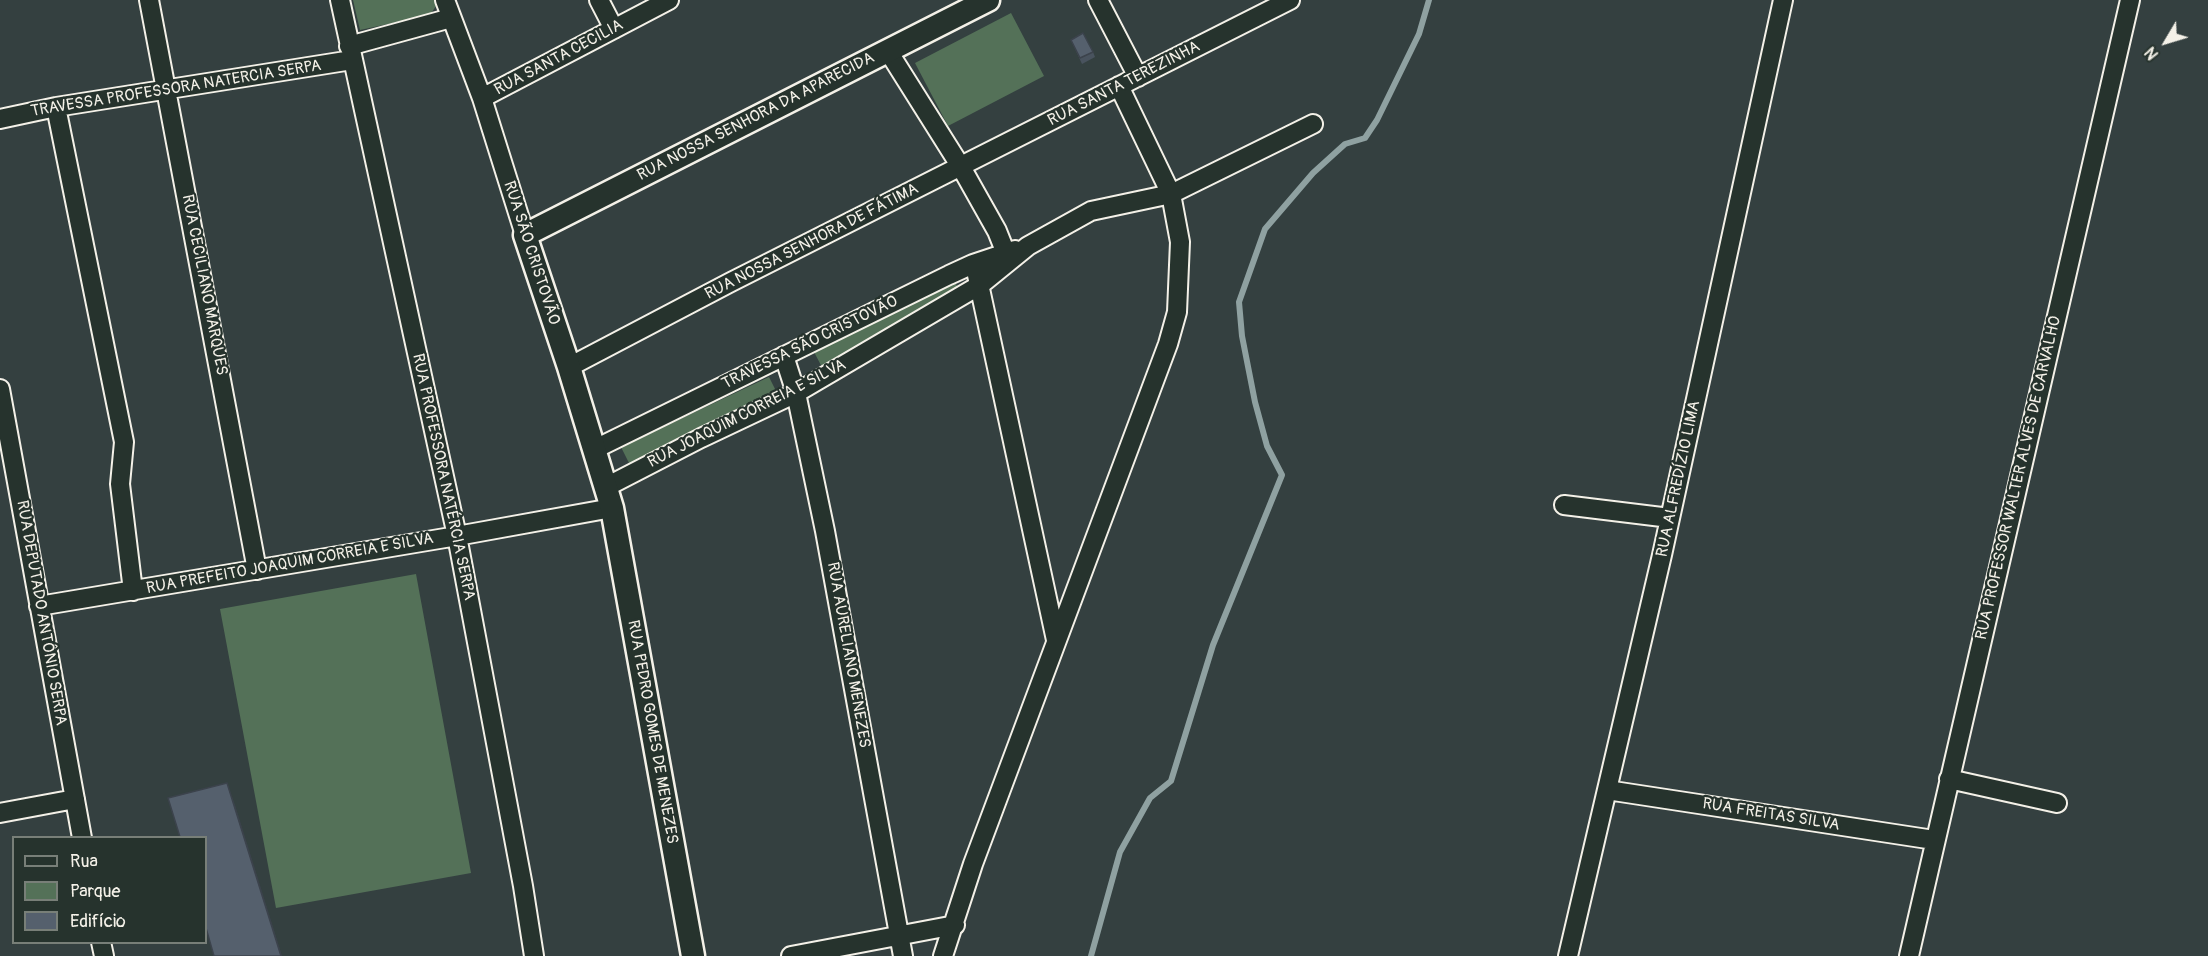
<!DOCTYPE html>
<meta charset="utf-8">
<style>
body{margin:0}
#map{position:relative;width:2208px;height:956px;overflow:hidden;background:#344040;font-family:Pangolin,sans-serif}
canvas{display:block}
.legend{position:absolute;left:12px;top:836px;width:195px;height:108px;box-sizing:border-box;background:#26332d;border:2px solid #787f78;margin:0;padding:8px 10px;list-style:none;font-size:18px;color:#f4f1e8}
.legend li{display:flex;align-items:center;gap:12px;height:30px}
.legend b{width:30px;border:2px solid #787f78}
.north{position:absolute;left:2136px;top:12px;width:60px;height:60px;-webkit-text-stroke:4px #26332d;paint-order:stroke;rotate:232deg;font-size:16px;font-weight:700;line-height:24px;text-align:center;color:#f4f1e8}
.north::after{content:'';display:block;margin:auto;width:21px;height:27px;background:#f4f1e8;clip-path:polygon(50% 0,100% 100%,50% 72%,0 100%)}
</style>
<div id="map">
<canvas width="2208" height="956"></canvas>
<ul class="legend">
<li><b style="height:8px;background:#26332d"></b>Rua</li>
<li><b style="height:16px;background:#547158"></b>Parque</li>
<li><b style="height:16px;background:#55606d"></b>Edifício</li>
</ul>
<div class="north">N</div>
</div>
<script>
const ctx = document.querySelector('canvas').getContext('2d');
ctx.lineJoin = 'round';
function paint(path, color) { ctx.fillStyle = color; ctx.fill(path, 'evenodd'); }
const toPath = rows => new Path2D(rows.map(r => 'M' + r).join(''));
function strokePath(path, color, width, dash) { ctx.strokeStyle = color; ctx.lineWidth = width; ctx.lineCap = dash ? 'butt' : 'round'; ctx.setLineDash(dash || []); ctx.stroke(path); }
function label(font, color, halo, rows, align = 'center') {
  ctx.font = font + ' Pangolin,sans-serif'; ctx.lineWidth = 4.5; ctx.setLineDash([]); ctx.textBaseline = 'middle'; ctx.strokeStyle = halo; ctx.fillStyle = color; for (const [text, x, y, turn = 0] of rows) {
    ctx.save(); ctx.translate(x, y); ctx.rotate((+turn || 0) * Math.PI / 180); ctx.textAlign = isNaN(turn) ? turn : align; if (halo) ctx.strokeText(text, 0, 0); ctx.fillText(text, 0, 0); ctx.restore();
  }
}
paint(toPath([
 [353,0,440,0,430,15,360,30],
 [1011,13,1044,76,948,126,915,63],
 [952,277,961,293,823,369,814,352],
 [769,377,779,397,631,467,621,447],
 [416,574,471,873,276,908,220,609]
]), '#547158');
strokePath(toPath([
 [1091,956,1120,852,1150,798,1171,781,1213,645,1282,475,1267,446,1255,402,1242,336,1239,302,1265,229,1313,173,1345,144,1365,138,1377,120,1419,34,1429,0]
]), '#8fa1a1', 6);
const minor = toPath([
 [149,0,257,570],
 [340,0,457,536,523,886,534,956],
 [445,0,482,98,525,235],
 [599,0,614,29],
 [1098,0,1138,77],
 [349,46,451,18],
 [888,51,961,167,997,231,1009,261],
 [482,98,669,0],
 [56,107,124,442,120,484,133,591],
 [0,119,56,107,352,60],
 [977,275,1056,640],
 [784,356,796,393,825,531,903,956],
 [569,367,731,282,1290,0],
 [0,389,82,838],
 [595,449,949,275,973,264,1015,250],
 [606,487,701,438,796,393,980,285,1028,246,1091,211,1171,194,1313,124],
 [1564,505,1670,518],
 [39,606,457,536,612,508],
 [1949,779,2057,803],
 [1607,790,1934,840],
 [0,813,75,799],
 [101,942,104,956],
 [791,956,955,925],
 [943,956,973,864,1168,344,1177,312,1180,242,1171,194,1119,86],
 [1568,956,1662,555,1783,0],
 [1909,956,2130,0]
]);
const tertiary = toPath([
 [693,956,612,508,569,367,525,235,988,0]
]);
strokePath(minor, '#f4f1e8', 22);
strokePath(tertiary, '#f4f1e8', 27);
strokePath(minor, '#26332d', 18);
strokePath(tertiary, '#26332d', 22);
paint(toPath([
 [1071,40,1093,52,1095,57,1082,64]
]), '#49535e');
paint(toPath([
 [227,783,235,805,282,956,281,956]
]), '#3c434c');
const building = toPath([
 [1083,33,1093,52,1080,58,1071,40,1083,33],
 [227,783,281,956,214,956,206,928,206,837,180,837,168,798,227,783]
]);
paint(building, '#55606d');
strokePath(building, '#3c434c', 1.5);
label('16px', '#f4f1e8', '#26332d', [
 ["RUA SANTA CECILIA",559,58,-28],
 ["RUA SANTA TEREZINHA",1124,84,-27],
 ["TRAVESSA PROFESSORA NATERCIA SERPA",176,89,-9],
 ["RUA NOSSA SENHORA DA APARECIDA",756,117,-27],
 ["RUA NOSSA SENHORA DE FÁTIMA",812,242,-27],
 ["RUA SÃO CRISTOVÃO",531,253,72],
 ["RUA CECILIANO MARQUES",204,285,79],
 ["TRAVESSA SÃO CRISTOVÃO",810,343,-26],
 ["RUA JOAQUIM CORREIA E SILVA",747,414,-27],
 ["RUA PROFESSORA NATÉRCIA SERPA",443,477,78],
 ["RUA PROFESSOR WALTER ALVES DE CARVALHO",2019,478,-77],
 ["RUA ALFREDÍZIO LIMA",1679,479,-78],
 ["RUA PREFEITO JOAQUIM CORREIA E SILVA",290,564,-10],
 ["RUA DEPUTADO ANTÔNIO SERPA",41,613,80],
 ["RUA AURELIANO MENEZES",848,655,80],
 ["RUA PEDRO GOMES DE MENEZES",652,732,80],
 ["RUA FREITAS SILVA",1771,815,9]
]);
</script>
